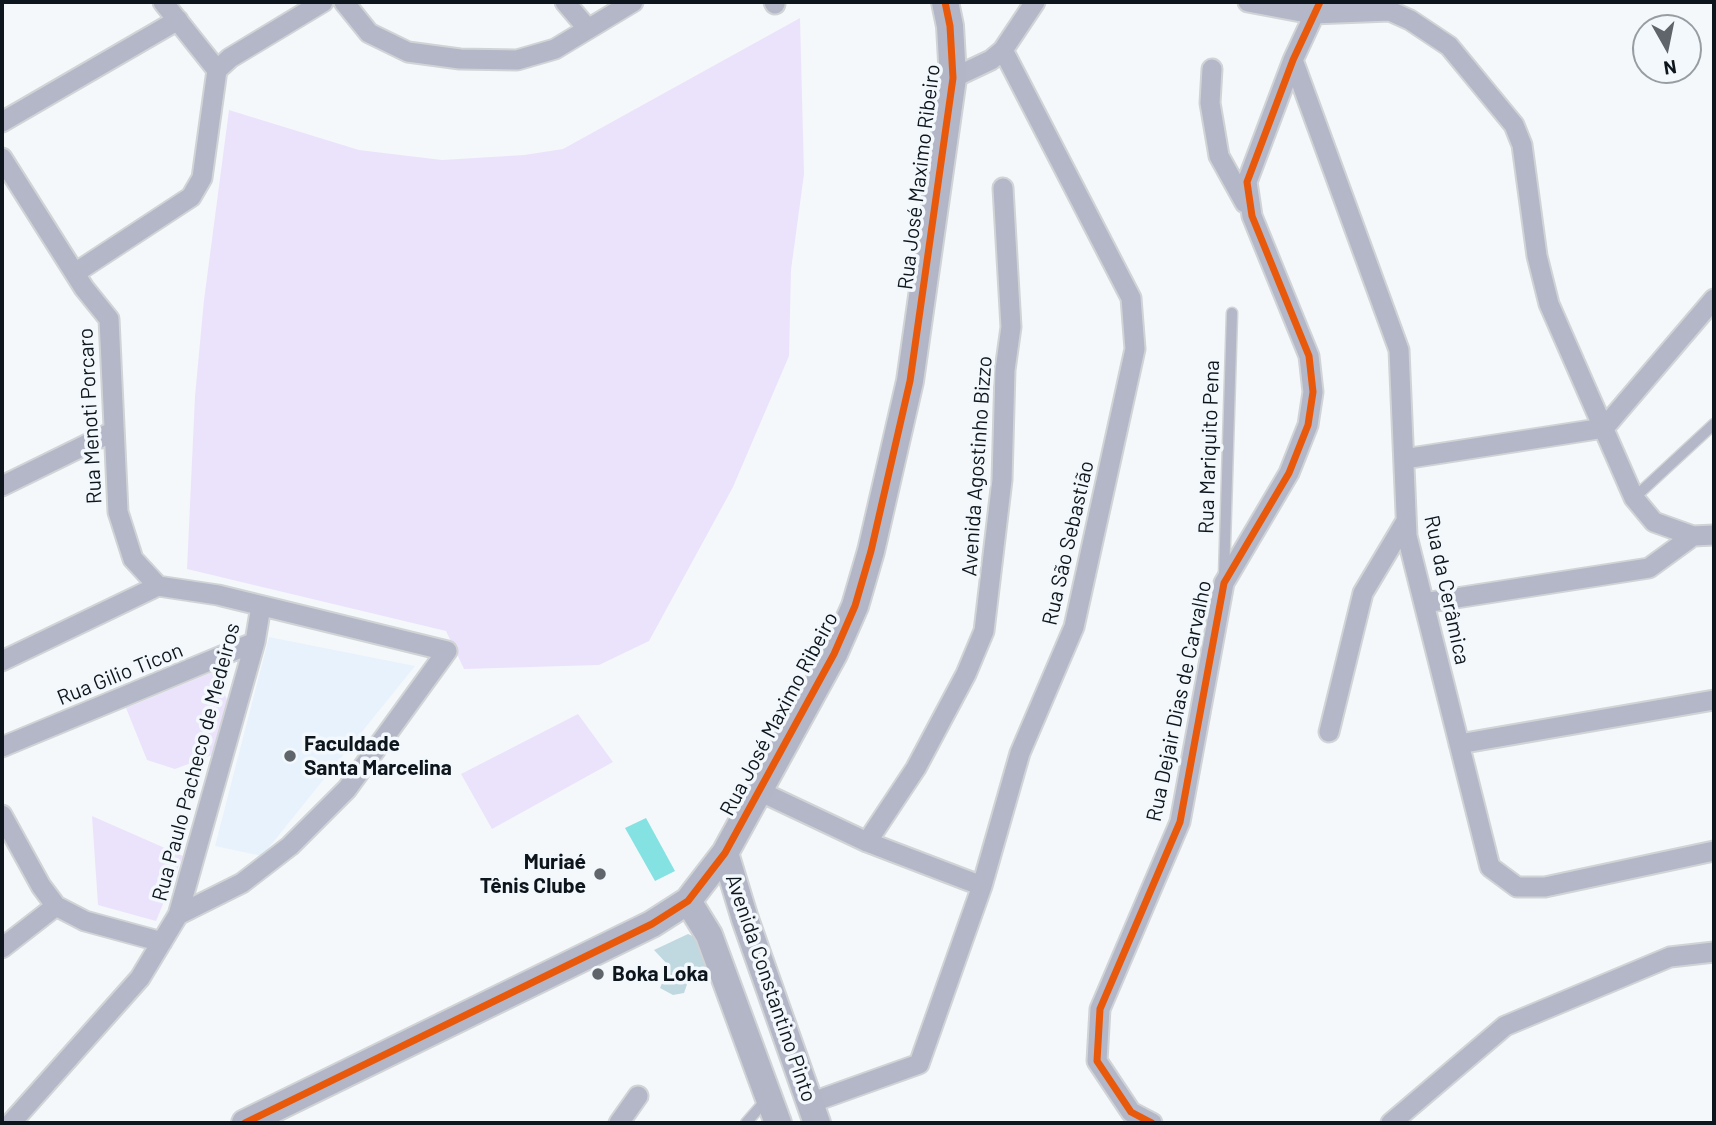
<!DOCTYPE html>
<meta charset="utf-8">
<style>
body{margin:0}
#map{position:relative;width:1716px;height:1125px;overflow:hidden;background:#f5f8fa;font-family:Barlow,sans-serif}
canvas{display:block}
.frame{position:absolute;inset:0;border:4px solid #0e161d;pointer-events:none}
.north{position:absolute;left:1632px;top:14px;width:70px;height:70px;box-sizing:border-box;background:#f3f8fc;border:2px solid #979ea3;border-radius:50%;rotate:171deg;font-size:19px;font-weight:700;line-height:28px;text-align:center;color:#0e161d}
.north::after{content:'';display:block;margin:auto;width:24px;height:32px;background:#5f656a;clip-path:polygon(50% 0,100% 100%,50% 72%,0 100%)}
</style>
<div id="map">
<canvas width="1716" height="1125"></canvas>
<div class="frame"></div>
<div class="north">N</div>
</div>
<script>
const ctx = document.querySelector('canvas').getContext('2d');
ctx.lineJoin = 'round';
function paint(path, color) { ctx.fillStyle = color; ctx.fill(path, 'evenodd'); }
const toPath = rows => new Path2D(rows.map(r => 'M' + r).join(''));
function strokePath(path, color, width, dash) { ctx.strokeStyle = color; ctx.lineWidth = width; ctx.lineCap = dash ? 'butt' : 'round'; ctx.setLineDash(dash || []); ctx.stroke(path); }
function label(font, color, halo, rows, align = 'center') {
  ctx.font = font + ' Barlow,sans-serif'; ctx.lineWidth = 7; ctx.setLineDash([]); ctx.textBaseline = 'middle'; ctx.strokeStyle = halo; ctx.fillStyle = color; for (const [text, x, y, turn = 0] of rows) {
    ctx.save(); ctx.translate(x, y); ctx.rotate((+turn || 0) * Math.PI / 180); ctx.textAlign = isNaN(turn) ? turn : align; if (halo) ctx.strokeText(text, 0, 0); ctx.fillText(text, 0, 0); ctx.restore();
  }
}
paint(toPath([
 [269,637,415,666,262,856,215,846]
]), '#e8f2fc');
paint(toPath([
 [800,18,804,174,791,270,789,356,733,487,649,641,599,665,464,669,446,631,187,569,195,396,204,300,229,110,359,150,442,160,524,155,563,149],
 [215,671,228,702,215,754,175,769,147,760,126,708],
 [578,714,613,762,492,829,461,774],
 [92,816,183,856,156,921,98,905]
]), '#ebe3fb');
paint(toPath([
 [646,818,675,871,655,881,625,828]
]), '#85e2e2');
paint(toPath([
 [688,934,702,940,713,975,698,979,691,973,684,993,673,995,660,988,669,966,654,950]
]), '#c0d8e0');
const lane = toPath([
 [1634,498,1714,424],
 [1224,576,1232,313],
 [746,1123,766,1100]
]);
const street = toPath([
 [163,2,217,70],
 [344,2,369,33,408,52,460,59,517,60,555,49,633,2],
 [565,2,588,29],
 [774,2,775,4],
 [1248,2,1312,14,1390,11,1410,20,1449,46,1514,125,1522,145,1537,256,1549,304,1634,498,1654,522,1693,536,1714,535],
 [1293,60,1399,350,1407,536,1490,867,1517,887,1545,887,1714,851],
 [1212,69,1210,103,1219,156,1245,203],
 [953,78,991,60,1003,50,1035,2],
 [2,122,178,20],
 [2,158,84,288,109,319,118,512,133,559,158,586,218,595,447,651,347,789,290,846,242,883,178,915],
 [75,273,191,197,202,178,217,70,230,58,323,2],
 [1404,459,1604,428,1714,299],
 [2,486,114,431],
 [1424,603,1649,568,1693,536],
 [2,661,158,586],
 [1329,732,1363,593,1406,521],
 [1459,744,1714,700],
 [2,747,255,642],
 [759,791,867,842,982,886],
 [2,815,41,886,56,906,85,921,162,942],
 [867,842,916,768,966,674,984,631,1002,480,1005,370,1011,327,1003,188],
 [2,948,56,906],
 [810,1103,919,1064,982,886,1020,753,1074,627,1135,349,1131,298,1003,50],
 [11,1123,140,978,178,915,255,642,261,606],
 [619,1123,638,1096],
 [1152,1123,1131,1112,1097,1061,1100,1009,1180,822,1224,583,1289,473,1308,425,1313,392,1309,356,1252,216,1247,182,1293,60,1320,2],
 [1391,1123,1505,1026,1670,957,1714,952]
]);
const secondary = toPath([
 [725,853,745,919,817,1123],
 [688,901,709,935,778,1123],
 [245,1123,652,924,688,901,725,853,834,654,855,606,871,551,910,381,953,78,950,26,945,2]
]);
strokePath(lane, '#d1d4d6', 13);
strokePath(street, '#d1d4d6', 23);
strokePath(secondary, '#d1d4d6', 30);
strokePath(lane, '#b3b7c7', 10);
strokePath(street, '#b3b7c7', 19);
strokePath(secondary, '#b2b6c6', 26);
strokePath(toPath([
 [245,1123,652,924,688,901,725,853,834,654,855,606,871,551,910,381,953,78,950,26,945,2],
 [1152,1123,1131,1112,1097,1061,1100,1009,1180,822,1224,583,1289,473,1308,425,1313,392,1309,356,1252,216,1247,182,1293,60,1320,2]
]), '#e8590c', 7);
for (const [x, y, r, color] of [
 [290,756,7,"#5f656a"],
 [600,874,7,"#5f656a"],
 [598,974,7,"#5f656a"]
]) { const dot = new Path2D(); dot.arc(x, y, r, 0, 2 * Math.PI); ctx.fillStyle = color; ctx.fill(dot); strokePath(dot, '#f3f8fc', 2.5); }
label('21px', '#0e161d', '#f3f8fc', [
 ["Rua José Maximo Ribeiro",919,177,-83],
 ["Rua Menoti Porcaro",90,416,-93],
 ["Rua Mariquito Pena",1209,447,-88],
 ["Avenida Agostinho Bizzo",977,466,-86],
 ["Rua São Sebastião",1068,543,-77],
 ["Rua da Cerâmica",1447,590,78],
 ["Rua Gilio Ticon",120,674,-22],
 ["Rua Dejair Dias de Carvalho",1179,701,-78],
 ["Rua José Maximo Ribeiro",779,714,-62],
 ["Rua Paulo Pacheco de Medeiros",196,762,-75],
 ["Avenida Constantino Pinto",771,988,71]
]);
label('bold 21px', '#0e161d', '#f3f8fc', [
 ["Faculdade",304,744],
 ["Santa Marcelina",304,768],
 ["Muriaé",586,862,"right"],
 ["Tênis Clube",586,886,"right"],
 ["Boka Loka",612,974]
], 'left');
</script>
